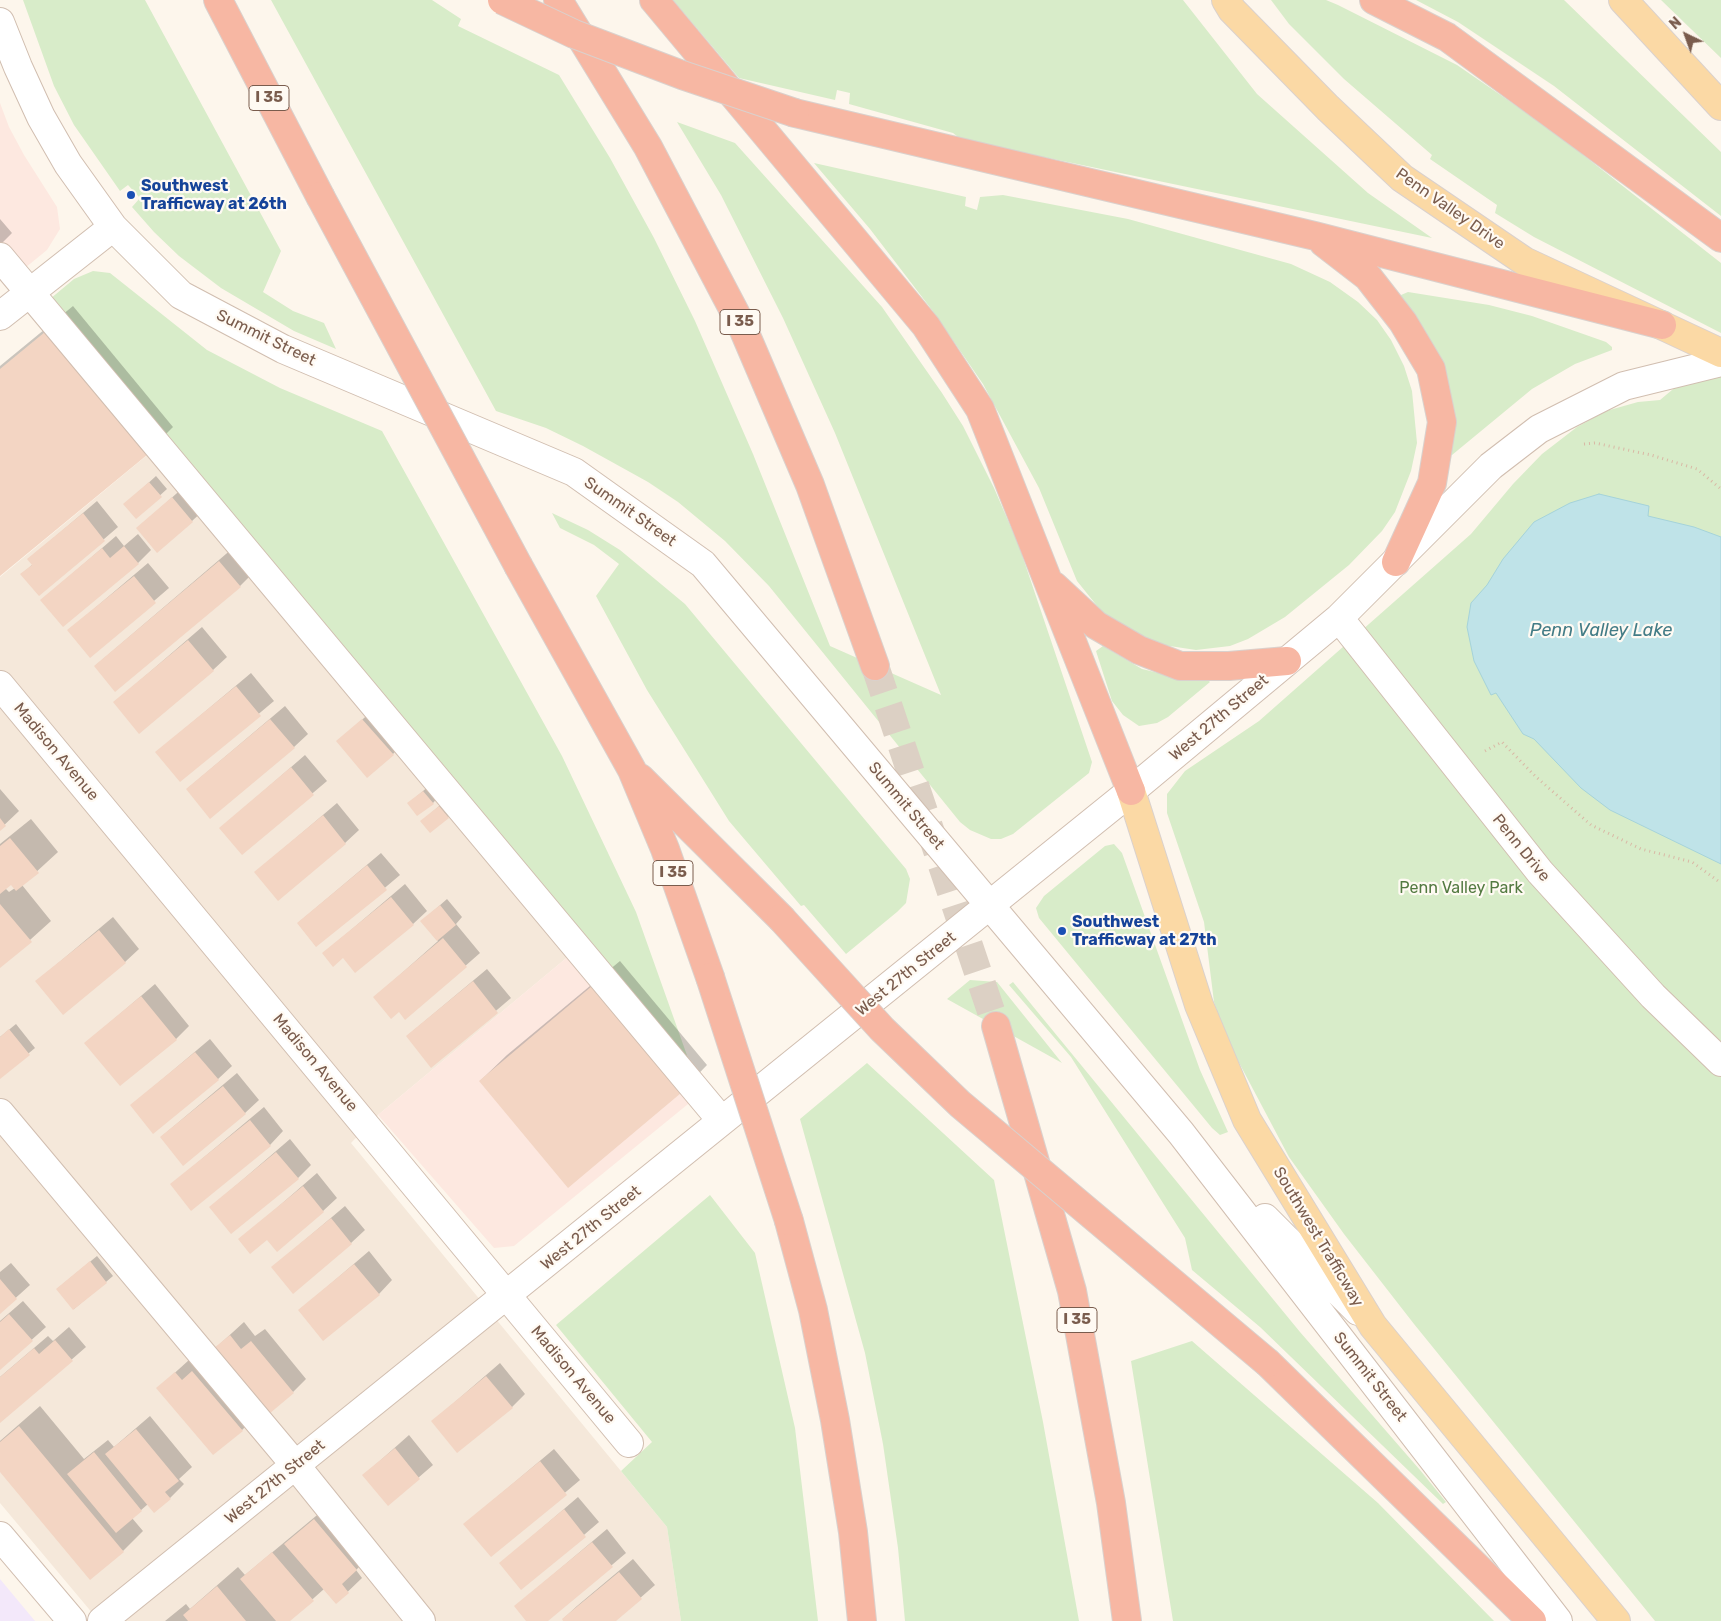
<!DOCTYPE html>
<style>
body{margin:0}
#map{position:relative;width:1721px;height:1621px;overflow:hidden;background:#fdf6ec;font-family:Rubik,sans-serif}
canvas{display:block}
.north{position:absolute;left:1661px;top:10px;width:50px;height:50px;-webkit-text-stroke:4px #fffaf3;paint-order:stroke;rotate:318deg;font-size:14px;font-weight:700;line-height:20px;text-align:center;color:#7a5c4d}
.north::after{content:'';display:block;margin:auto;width:18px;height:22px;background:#7a5c4d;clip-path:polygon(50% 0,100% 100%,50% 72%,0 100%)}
</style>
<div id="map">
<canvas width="1721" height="1621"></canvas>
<div class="north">N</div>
</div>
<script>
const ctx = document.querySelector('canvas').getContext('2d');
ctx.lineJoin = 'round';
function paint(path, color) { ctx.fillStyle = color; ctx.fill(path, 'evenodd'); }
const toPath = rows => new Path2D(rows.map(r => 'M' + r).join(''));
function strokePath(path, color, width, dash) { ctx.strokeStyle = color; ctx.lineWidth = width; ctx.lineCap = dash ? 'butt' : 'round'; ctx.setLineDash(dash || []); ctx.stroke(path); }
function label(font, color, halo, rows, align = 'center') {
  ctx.font = font + ' Rubik,sans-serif'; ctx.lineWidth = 4.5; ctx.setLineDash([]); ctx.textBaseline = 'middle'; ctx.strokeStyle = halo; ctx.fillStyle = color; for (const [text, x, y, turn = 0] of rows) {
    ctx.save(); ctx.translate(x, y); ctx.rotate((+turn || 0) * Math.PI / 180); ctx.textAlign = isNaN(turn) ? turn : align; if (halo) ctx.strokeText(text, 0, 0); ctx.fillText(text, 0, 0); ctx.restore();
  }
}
paint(toPath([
 [151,452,570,955,378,1115,351,1143,667,1527,681,1621,99,1621,0,1503,0,577]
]), '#f5e8da');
paint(toPath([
 [0,103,9,127,24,155,57,207,60,229,47,250,9,281,0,270],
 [570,955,693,1100,514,1246,494,1248,378,1115]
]), '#fde8e0');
paint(toPath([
 [0,1579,35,1621,0,1621]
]), '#f3e8fa');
paint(toPath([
 [23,0,145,0,281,251,263,292,293,311,324,323,336,349,294,331,221,288,179,256,154,232,132,207,140,198,128,185,120,191,74,125,54,86],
 [271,0,432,0,461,19,458,26,559,75,610,158,654,238,695,321,753,454,830,646,941,695,835,433,783,318,721,195,677,122,735,143,882,307,942,393,963,426,994,488,1019,546,1092,762,1089,773,1013,834,1001,839,991,839,970,830,960,822,769,586,725,541,678,502,648,482,583,446,546,428,496,411],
 [673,0,1183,0,1257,94,1368,193,1432,238,962,140,953,133,849,104,850,93,837,90,835,100,739,78],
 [1271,0,1326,0,1338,5,1457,65,1550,129,1721,263,1721,333,1534,237,1495,213,1497,205,1430,159,1432,155,1344,79,1289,24],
 [1416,0,1564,0,1721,152,1721,216,1554,86,1458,22],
 [1661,0,1721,0,1721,58],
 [814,163,966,197,965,206,977,210,980,197,1003,195,1128,219,1291,264,1330,282,1358,302,1377,320,1391,340,1404,366,1412,391,1417,443,1411,471,1395,512,1382,531,1349,565,1285,617,1248,639,1230,646,1196,650,1163,645,1139,637,1102,612,1077,581,1039,488,983,384,932,310,870,229],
 [93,271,110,273,207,350,280,388,382,431,562,756,636,912,694,1075,50,299,74,279],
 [1408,292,1489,305,1532,316,1606,342,1612,347,1612,350,1575,364,1532,389,1452,455,1448,453,1402,299,1401,295],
 [1721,349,1721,1621,1655,1621,1414,1324,1344,1234,1289,1157,1227,1040,1214,1002,1204,922,1167,813,1167,794,1185,771,1259,721,1471,534,1513,484,1542,454,1577,427,1606,411,1638,402,1660,400],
 [552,513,588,530,620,550,685,604,906,869,910,879,906,903,897,912,846,954,804,905,801,906,729,821,647,690,596,596,619,564,594,545,560,528],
 [1103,646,1142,669,1163,674,1205,677,1210,682,1168,717,1157,723,1139,726,1123,715,1112,701,1096,651],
 [1114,844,1122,853,1200,1070,1228,1132,1220,1135,1212,1128,1039,918,1036,908,1044,896,1105,846],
 [970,980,997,982,1062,1063,947,999],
 [1013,982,1300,1332,1420,1470,1446,1502,1443,1504,1260,1327,1192,1270,1185,1238,1071,1057,1009,985],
 [867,1063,994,1180,1043,1422,1079,1621,905,1621,898,1548,883,1444,865,1353,800,1119],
 [710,1195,755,1253,795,1428,818,1621,681,1621,667,1527,621,1471,652,1442,556,1325],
 [1192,1341,1378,1503,1494,1621,1173,1621,1131,1361]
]), '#d8ecc9');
const water = toPath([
 [1599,494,1649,506,1648,516,1694,527,1721,537,1721,864,1610,810,1581,788,1534,739,1523,734,1496,693,1491,695,1474,661,1467,627,1471,603,1487,585,1503,559,1534,522,1570,503,1599,494]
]);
paint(water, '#bfe3e8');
strokePath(water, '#a5d3da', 1);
paint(toPath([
 [0,219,12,233,0,245],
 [73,306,173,427,146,454,0,575,0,366],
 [156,476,167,489,136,517,132,498],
 [186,485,206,508,192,521,138,528],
 [97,501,118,527,39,595,22,574,33,564,29,559],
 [138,534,151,550,138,563,42,600,116,536,124,546],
 [233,548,253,573,240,586,95,666],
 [148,563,169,588,90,656,69,630],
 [202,627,227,657,213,670,115,702],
 [251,673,274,701,180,780,157,752],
 [285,706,308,734,294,747,187,789],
 [377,706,406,740,393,754,338,742],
 [305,755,327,781,242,853,221,828],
 [430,785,439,796,433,803,409,803],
 [0,789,19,811,0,829],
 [446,800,454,811,448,817,422,821],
 [337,803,359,830,345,843,256,872],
 [31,819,58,852,22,885,51,921,0,967,0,844],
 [11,883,15,888,9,892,5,888],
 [381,853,400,875,316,946,298,923],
 [405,884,427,911,413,924,344,956,324,953],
 [447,899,462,917,456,924,480,953,406,1018,400,1010,375,997,438,941,422,921],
 [113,917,139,949,125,962,37,981],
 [620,961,707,1065,681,1092,480,1081,507,1055],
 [487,969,511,998,431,1066,407,1036],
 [155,984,189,1026,176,1039,86,1043],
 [16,1024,35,1048,0,1077,0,1037],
 [210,1039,232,1066,218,1079,132,1105],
 [237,1073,259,1100,245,1113,161,1137],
 [264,1107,283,1131,270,1145,172,1184],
 [290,1139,311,1165,298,1178,211,1207],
 [317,1173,337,1198,323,1211,267,1238,240,1240],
 [345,1206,365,1230,351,1243,273,1267],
 [369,1251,392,1280,379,1294,300,1310],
 [97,1256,113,1276,74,1309,57,1289],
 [11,1263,30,1285,0,1312,0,1272],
 [23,1301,46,1327,0,1368,0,1321],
 [244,1322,255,1336,265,1329,306,1379,293,1392,210,1353],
 [69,1327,86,1347,0,1422,0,1377,48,1336,53,1341],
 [189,1360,255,1417,242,1430,158,1388],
 [500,1363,525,1394,512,1407,433,1421],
 [40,1406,84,1459,108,1440,114,1447,150,1416,192,1467,179,1479,184,1484,170,1498,154,1511,148,1504,132,1518,143,1531,123,1551,0,1470,0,1441],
 [409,1435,433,1465,388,1504,364,1475],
 [554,1449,580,1480,491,1555,465,1524],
 [578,1497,599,1522,522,1588,501,1563],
 [328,1506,370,1556,356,1570,362,1578,336,1603,324,1589,288,1621,165,1621,186,1604,190,1609,238,1567,245,1575],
 [607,1529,626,1553,546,1621,528,1621,516,1606],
 [633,1559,655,1585,615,1620,616,1621,565,1621,563,1619,577,1606]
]), '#0003');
paint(toPath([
 [45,332,147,455,0,576,0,369],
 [149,482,162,497,136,519,123,504],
 [172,497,193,522,157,553,136,528],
 [83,513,105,541,39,596,20,574,32,565,27,559],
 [124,546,139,564,63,627,40,600,102,548,110,558],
 [219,561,241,587,115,692,94,666],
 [134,576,156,603,90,658,67,630],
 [188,640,214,671,139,734,113,702],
 [236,686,261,716,180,782,155,752],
 [270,719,295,748,210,819,186,789],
 [362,719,394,755,367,778,336,741],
 [291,767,314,795,242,855,219,828],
 [423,791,434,804,417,816,407,803],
 [439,806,449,818,430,833,420,821],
 [323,815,346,844,278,901,254,872],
 [0,818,6,826,0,831],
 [10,838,39,873,16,891,11,885,0,894,0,846],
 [367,865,387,890,316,947,297,923],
 [391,897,414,925,355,973,343,958,333,967,322,953],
 [0,904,32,942,0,968],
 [440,905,456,925,437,941,420,921],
 [99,930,126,963,63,1015,35,981],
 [443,938,467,967,405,1020,399,1012,391,1019,373,997],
 [473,981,498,1013,431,1068,406,1036],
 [592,986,681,1093,568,1188,479,1081],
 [141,996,177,1040,120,1086,84,1043],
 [9,1029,30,1055,0,1079,0,1037],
 [195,1052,219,1080,153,1134,130,1105],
 [223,1086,246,1114,183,1166,160,1137],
 [250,1120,271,1146,191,1211,170,1184],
 [276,1152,299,1179,231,1234,209,1207],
 [303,1186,324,1212,277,1252,267,1240,250,1254,238,1239],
 [331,1218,352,1244,293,1294,271,1267],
 [90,1261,107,1283,73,1310,56,1289],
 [354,1264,380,1295,323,1341,298,1310],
 [0,1279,17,1299,0,1314],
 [9,1314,33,1341,0,1370,0,1322],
 [230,1335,241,1349,251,1341,294,1393,263,1419,208,1353],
 [55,1340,73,1361,0,1423,0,1377,34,1348,39,1354],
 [192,1371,243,1431,213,1455,156,1388,175,1372,182,1380],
 [486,1376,513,1408,457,1453,431,1421],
 [19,1426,124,1552,90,1580,0,1472,0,1442],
 [136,1429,179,1481,165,1492,171,1499,154,1513,105,1454],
 [395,1448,420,1479,388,1506,362,1475],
 [94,1452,142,1511,116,1533,67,1474],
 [540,1461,567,1495,491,1557,463,1524],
 [564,1509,586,1537,521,1590,499,1563],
 [314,1519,357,1570,342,1584,349,1593,336,1604,284,1544],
 [592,1542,613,1567,548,1621,526,1621,514,1606],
 [272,1552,314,1601,290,1621,276,1621,240,1579],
 [619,1572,642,1599,616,1621,563,1621,562,1619],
 [217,1586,246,1621,188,1621,183,1615]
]), '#f3d5c3');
strokePath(toPath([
 [875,666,996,1026]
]), '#dcd0c4', 28, [28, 14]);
const minor = toPath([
 [0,22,18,67,41,117,68,164,113,227,181,295,283,349,574,472,703,564,1181,1133,1558,1621],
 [0,257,722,1121],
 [0,316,113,227],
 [1339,618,1540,872,1653,996,1721,1062],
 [0,685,629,1443],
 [0,1113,296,1466,421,1621],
 [1265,1218,1358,1311],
 [0,1536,72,1621],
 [102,1621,1131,791,1339,618,1491,466,1539,429,1624,386,1721,362]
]);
const major = toPath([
 [1226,0,1232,10,1328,108,1402,178,1524,261,1721,353],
 [1623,0,1721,106],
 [1131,791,1199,1005,1247,1120,1373,1326,1616,1621]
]);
const highway = toPath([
 [218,0,320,196],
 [558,0,648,147,742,326,810,485,875,666],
 [654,0,926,326,980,409,1131,791],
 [1374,0,1447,37,1721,238],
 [795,113,1315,236,1662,325],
 [1324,243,1368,277,1403,322,1431,369,1442,422,1432,483,1396,562],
 [519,567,632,770,665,849,710,977],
 [1054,586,1096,625,1139,650,1180,666,1229,666,1287,661],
 [640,778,781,918],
 [996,1026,1072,1291,1111,1503,1127,1621],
 [789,1221,813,1310,835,1420,853,1532,862,1621],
 [1268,1363,1532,1621]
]);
strokePath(minor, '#d1beb0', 30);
strokePath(major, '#dad1cd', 30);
strokePath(highway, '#dad1cd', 30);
strokePath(toPath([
 [1584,444,1595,443,1651,455,1697,469,1721,489],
 [1485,751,1502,742,1535,776,1591,825,1641,849,1692,862,1721,883]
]), '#d9b8a5', 3, [1, 4]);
strokePath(minor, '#fff', 28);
strokePath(major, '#fbd9a5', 28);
strokePath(highway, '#f7b7a3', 28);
const highwayBridge = toPath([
 [502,0,574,34,682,75,795,113],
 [320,196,519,567],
 [781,918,882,1029,960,1104,1268,1363],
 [710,977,789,1221]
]);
strokePath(highwayBridge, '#dad1cd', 30, []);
strokePath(highwayBridge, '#f7b7a3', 28);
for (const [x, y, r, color] of [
 [131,195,5,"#1a4fb4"],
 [1062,931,5,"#1a4fb4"]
]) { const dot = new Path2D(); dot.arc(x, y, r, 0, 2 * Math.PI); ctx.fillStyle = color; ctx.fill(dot); strokePath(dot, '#fffaf3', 2); }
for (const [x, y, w] of [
 [269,98,40],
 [740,322,40],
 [673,873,40],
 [1077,1320,40]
]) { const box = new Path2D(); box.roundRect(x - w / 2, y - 12.5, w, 25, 4); ctx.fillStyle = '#fffaf3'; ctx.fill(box); strokePath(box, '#7a5c4d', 1); }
label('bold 15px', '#7a5c4d', null, [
 ["I 35",269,98],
 ["I 35",740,322],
 ["I 35",673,873],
 ["I 35",1077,1320]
]);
label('bold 16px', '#164399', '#fffaf3', [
 ["Southwest",141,186],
 ["Trafficway at 26th",141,204],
 ["Southwest",1072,922],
 ["Trafficway at 27th",1072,940]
], 'left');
label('16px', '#7a5c4d', '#fffaf3', [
 ["Penn Valley Drive",1450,209,35],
 ["Summit Street",266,338,26],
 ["Summit Street",630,512,35],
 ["West 27th Street",1219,718,-40],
 ["Madison Avenue",56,752,50],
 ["Summit Street",906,806,50],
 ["Penn Drive",1521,848,51],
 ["West 27th Street",906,974,-39],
 ["Madison Avenue",315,1063,50],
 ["West 27th Street",591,1228,-39],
 ["Southwest Trafficway",1318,1237,59],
 ["Madison Avenue",573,1375,50],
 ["Summit Street",1370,1377,52],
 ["West 27th Street",275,1482,-39]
]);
label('16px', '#537a41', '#fffaf3', [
 ["Penn Valley Park",1461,888]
]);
label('italic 18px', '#437c86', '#fffaf3', [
 ["Penn Valley Lake",1601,631]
]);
</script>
